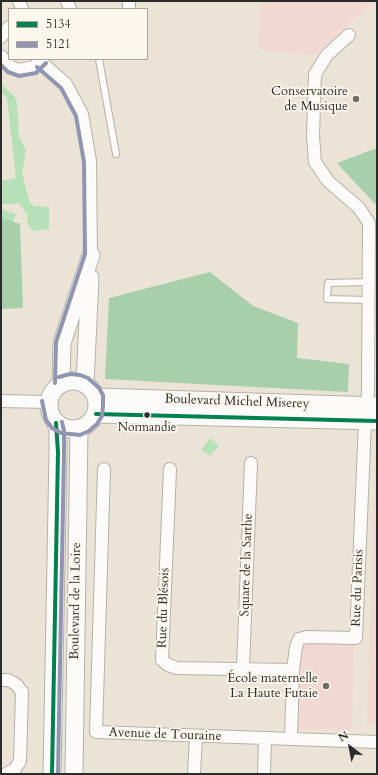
<!DOCTYPE html>
<meta charset="utf-8">
<style>
body{margin:0}
#map{position:relative;width:378px;height:775px;overflow:hidden;background:#ebe4d6;font-family:Cardo,serif}
canvas{display:block}
.frame{position:absolute;inset:0;border:2px solid #2b2b2b;pointer-events:none}
.legend{position:absolute;left:8px;top:8px;width:140px;height:52px;box-sizing:border-box;background:#fbf7ec;border:1px solid #a8a59f;margin:0;padding:5px 7px;list-style:none;font-size:12px;color:#2b2b2b}
.legend li{display:flex;align-items:center;gap:8px;height:20px}
.legend b{width:20px;border:1px solid #a8a59f}
.north{position:absolute;left:330px;top:727px;width:40px;height:40px;-webkit-text-stroke:3px #fbf7ec;paint-order:stroke;rotate:328deg;font-size:11px;font-weight:700;line-height:16px;text-align:center;color:#2b2b2b}
.north::after{content:'';display:block;margin:auto;width:14px;height:18px;background:#2b2b2b;clip-path:polygon(50% 0,100% 100%,50% 72%,0 100%)}
</style>
<div id="map">
<canvas width="378" height="775"></canvas>
<div class="frame"></div>
<ul class="legend">
<li><b style="height:5px;background:#00814f"></b>5134</li>
<li><b style="height:5px;background:#9096b2"></b>5121</li>
</ul>
<div class="north">N</div>
</div>
<script>
const ctx = document.querySelector('canvas').getContext('2d');
ctx.lineJoin = 'round';
function paint(path, color) { ctx.fillStyle = color; ctx.fill(path, 'evenodd'); }
const toPath = rows => new Path2D(rows.map(r => 'M' + r).join(''));
function strokePath(path, color, width, dash) { ctx.strokeStyle = color; ctx.lineWidth = width; ctx.lineCap = dash ? 'butt' : 'round'; ctx.setLineDash(dash || []); ctx.stroke(path); }
function label(font, color, halo, rows, align = 'center') {
  ctx.font = font + ' Cardo,serif'; ctx.lineWidth = 3.5; ctx.setLineDash([]); ctx.textBaseline = 'middle'; ctx.strokeStyle = halo; ctx.fillStyle = color; for (const [text, x, y, turn = 0] of rows) {
    ctx.save(); ctx.translate(x, y); ctx.rotate((+turn || 0) * Math.PI / 180); ctx.textAlign = isNaN(turn) ? turn : align; if (halo) ctx.strokeText(text, 0, 0); ctx.fillText(text, 0, 0); ctx.restore();
  }
}
paint(toPath([
 [260,1,375,1,315,55,259,50],
 [376,441,377,441,377,724,367,724],
 [301,643,354,644,352,730,299,729]
]), '#f2d8d3');
paint(toPath([
 [1,84,14,96,17,102,19,136,26,150,22,173,29,201,34,206,49,207,49,229,32,231,27,222,28,214,18,203,1,205,1,181,16,178,7,98,1,92],
 [1,209,16,214,13,223,1,219],
 [210,438,219,445,210,456,201,450]
]), '#b6e1b8');
paint(toPath([
 [377,148,377,206,337,163],
 [1,218,20,224,23,308,1,309],
 [210,272,253,306,298,323,297,358,349,364,348,392,105,379,109,298]
]), '#a7cfaa');
const lane = toPath([
 [99,59,116,154],
 [369,300,327,299,328,283,369,282]
]);
const street = toPath([
 [19,1,22,9],
 [67,1,70,9],
 [129,1,129,9],
 [1,37,9,27],
 [1,56,11,67,19,70,34,67,42,59],
 [41,62,66,84,82,114,90,161,91,255],
 [1,401,48,402],
 [104,469,96,732,377,742],
 [170,469,162,660,168,665,177,668,293,670],
 [243,668,251,463],
 [1,680,8,680,16,684,22,692,20,761,15,769,6,774],
 [291,738,293,670,296,647,299,639,307,637,356,638,365,421,368,393,369,223,359,208,328,181,315,162,313,136,315,74,327,55,349,35],
 [194,774,196,736],
 [264,774,265,739]
]);
const secondary = toPath([
 '49 405a24 24 0 1 1 48 0a24 24 0 1 1-48 0Z',
 [61,383,62,343,91,255],
 [85,383,90,278],
 [97,397,377,406],
 [96,414,377,421],
 [52,774,58,452,58,432,56,423],
 [74,774,79,429]
]);
strokePath(lane, '#b5b1a8', 8);
strokePath(street, '#b5b1a8', 14);
strokePath(secondary, '#b5b1a8', 19);
strokePath(lane, '#fcfbf9', 6);
strokePath(street, '#fcfbf9', 12);
strokePath(secondary, '#fcfbf9', 17);
strokePath(toPath([
 [96,414,377,421],
 [52,774,58,452,56,423]
]), '#00814f', 4);
strokePath(toPath([
 [1,65,8,72,19,76,36,73,46,63],
 [37,67,61,88,76,116,84,162,85,254,56,342,55,383],
 [42,401,46,420,52,428,61,433,80,435,89,431,97,424,102,416,103,406,103,395,99,388,88,378,80,375,70,374,59,377],
 [58,774,64,452,64,431,62,422]
]), '#9096b2', 4);
for (const [x, y, r, color] of [
 [356,99,4,"#6e6c67"],
 [147,415,3.5,"#2b2b2b"],
 [326,686,4,"#6e6c67"]
]) { const dot = new Path2D(); dot.arc(x, y, r, 0, 2 * Math.PI); ctx.fillStyle = color; ctx.fill(dot); strokePath(dot, '#fbf7ec', 1.5); }
label('12px', '#2b2b2b', '#fbf7ec', [
 ["Normandie",147,428]
]);
label('13px', '#2b2b2b', '#fbf7ec', [
 ["Conservatoire",348,92],
 ["de Musique",348,107],
 ["École maternelle",318,679],
 ["La Haute Futaie",318,694]
], 'right');
label('13px', '#2b2b2b', '#fbf7ec', [
 ["Boulevard Michel Miserey",237,402,2],
 ["Square de la Sarthe",247,565,-88],
 ["Rue du Parisis",358,588,-88],
 ["Boulevard de la Loire",76,601,-89],
 ["Rue du Blésois",164,608,-88],
 ["Avenue de Touraine",165,735,2]
]);
</script>
